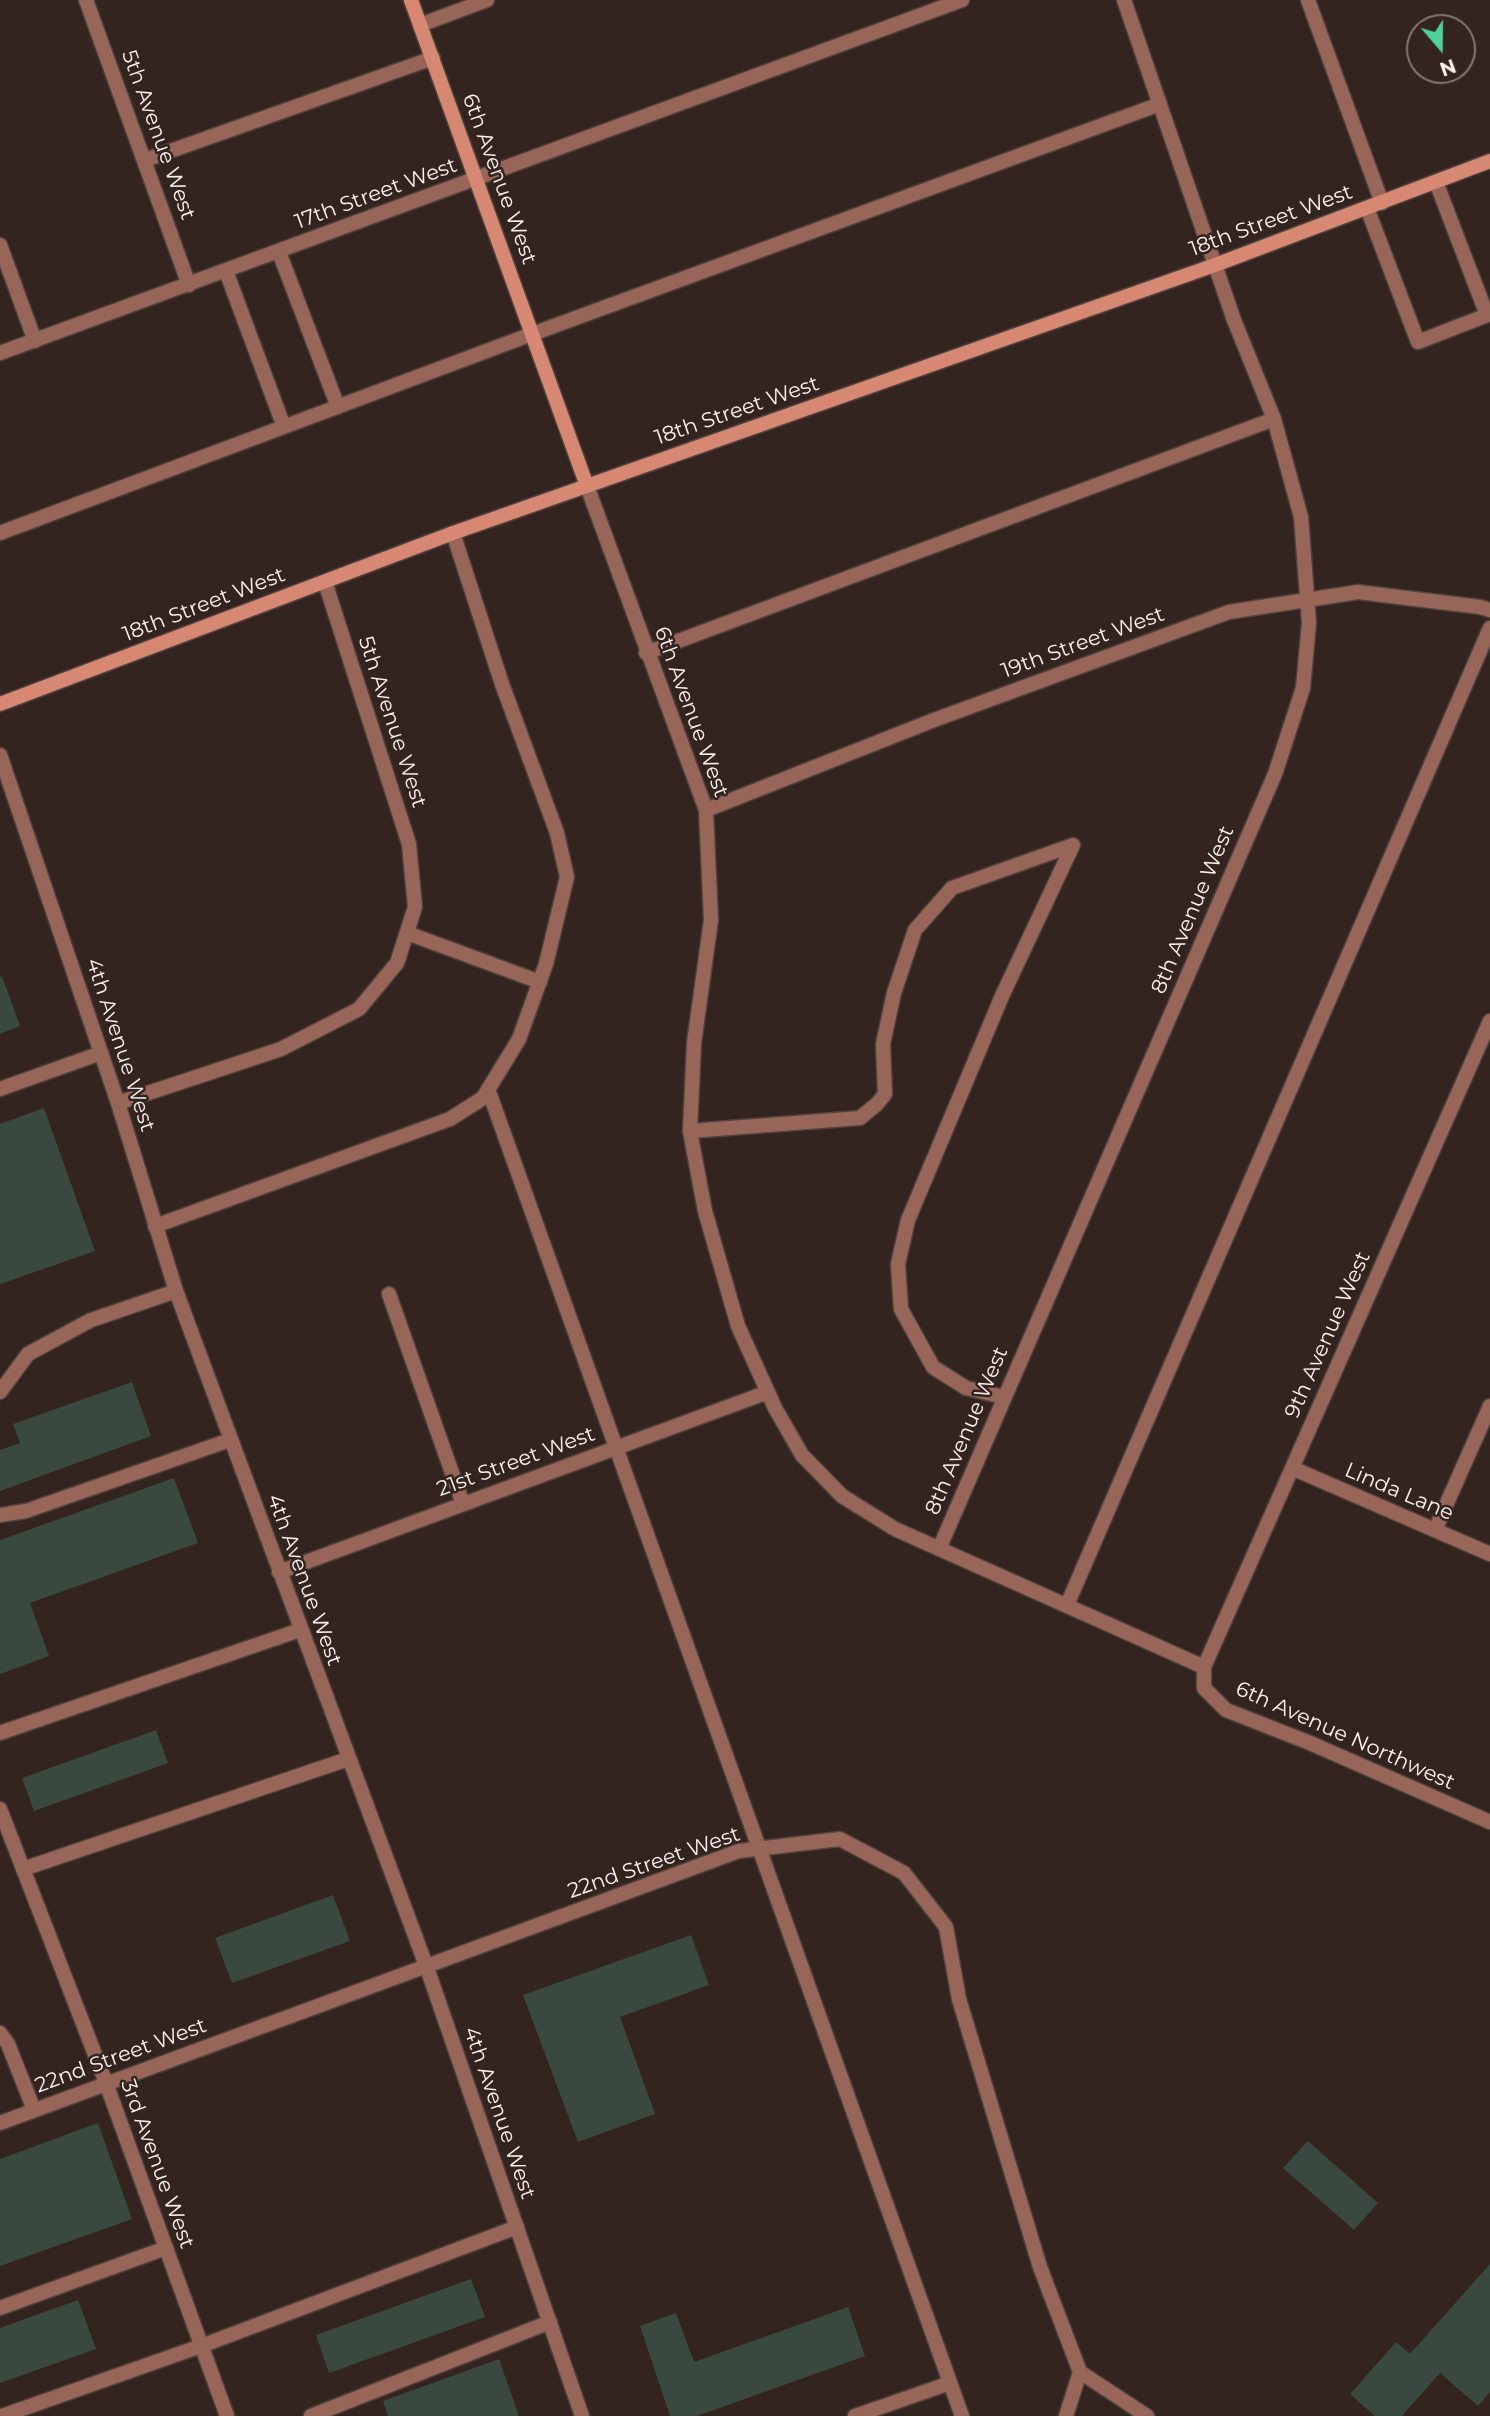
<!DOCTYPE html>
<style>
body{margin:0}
#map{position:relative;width:1490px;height:2416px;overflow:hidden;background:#33241f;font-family:Montserrat,sans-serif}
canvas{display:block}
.north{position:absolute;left:1406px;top:14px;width:70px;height:70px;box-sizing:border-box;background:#33241f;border:2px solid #847672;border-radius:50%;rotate:160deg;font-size:19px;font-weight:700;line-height:28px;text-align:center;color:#fdf2ef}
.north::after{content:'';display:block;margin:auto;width:24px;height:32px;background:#4dd39a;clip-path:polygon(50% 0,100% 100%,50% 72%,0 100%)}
</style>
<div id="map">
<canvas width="1490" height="2416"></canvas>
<div class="north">N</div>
</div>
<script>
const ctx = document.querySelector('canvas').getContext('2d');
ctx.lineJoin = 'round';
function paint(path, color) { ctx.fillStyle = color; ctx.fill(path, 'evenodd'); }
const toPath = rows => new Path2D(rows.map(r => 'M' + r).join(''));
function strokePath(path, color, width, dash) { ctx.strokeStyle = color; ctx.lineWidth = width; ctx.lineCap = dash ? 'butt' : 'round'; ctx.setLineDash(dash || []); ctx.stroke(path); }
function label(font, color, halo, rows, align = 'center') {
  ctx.font = font + ' Montserrat,sans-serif'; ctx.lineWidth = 5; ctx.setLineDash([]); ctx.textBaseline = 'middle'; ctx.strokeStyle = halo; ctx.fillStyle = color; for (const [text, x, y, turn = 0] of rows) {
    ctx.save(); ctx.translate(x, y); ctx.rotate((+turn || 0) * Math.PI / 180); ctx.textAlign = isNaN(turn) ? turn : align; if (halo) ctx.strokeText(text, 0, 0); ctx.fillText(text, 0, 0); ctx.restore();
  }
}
paint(toPath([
 [2,976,20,1026,0,1034,0,977],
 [44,1108,95,1251,0,1284,0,1124],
 [132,1382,151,1436,0,1491,0,1450,20,1443,13,1424],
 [174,1478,198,1543,30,1603,49,1656,0,1674,0,1540],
 [156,1730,168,1763,34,1811,22,1778],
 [333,1895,350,1941,232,1983,215,1938],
 [691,1935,709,1985,620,2017,655,2114,578,2142,523,1995],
 [98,2123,132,2219,0,2266,0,2159],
 [1308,2141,1378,2203,1354,2230,1283,2168],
 [1490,2264,1490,2392,1478,2406,1440,2373,1402,2416,1375,2416,1350,2394,1396,2342,1410,2354],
 [471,2279,485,2317,329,2373,316,2335],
 [78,2300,96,2349,0,2383,0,2328],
 [848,2307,865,2356,697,2416,670,2416,640,2326,676,2313,694,2362],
 [499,2359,519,2416,388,2416,383,2401]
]), '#394940');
const lane = toPath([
 [1124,0,1215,265],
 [420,25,487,0],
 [145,160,433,58],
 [1436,182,1487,315],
 [1367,208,1418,342,1490,314],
 [0,245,35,341],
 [279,252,338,407],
 [226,271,284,427],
 [0,533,532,334,1160,104],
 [646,653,1274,419],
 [407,933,540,982],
 [0,1089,101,1053],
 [488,1089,962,2416],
 [690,1131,860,1118,877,1104,885,1094,883,1044,894,993,915,930,952,888,1073,845,1002,996,908,1220,898,1264,901,1309,933,1367,966,1388,1004,1397],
 [155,1226,450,1119,483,1098,519,1039,546,964,567,877,557,833,502,684,453,533],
 [0,1392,28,1354,91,1320,176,1291],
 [0,1515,26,1511,230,1440],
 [1435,1530,1490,1406],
 [1067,1605,1490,628],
 [0,1733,300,1630],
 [23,1869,348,1759],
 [0,2033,8,2044,34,2110],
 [0,2308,166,2248],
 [2,2416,201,2346,517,2227],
 [311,2416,550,2322],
 [855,2416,950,2383],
 [1066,2416,1080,2372]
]);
const street = toPath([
 [86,0,189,285],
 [1308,0,1382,203],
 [0,353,962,0],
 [587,486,706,810,711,920,694,1043,690,1131,705,1211,738,1326,775,1408,802,1455,842,1496,895,1529,1204,1667],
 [0,755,118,1103,176,1291,427,1968,582,2416],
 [706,810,934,720,1229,612,1358,592,1480,607,1490,610],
 [1490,1021,1204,1667,1204,1688,1226,1710,1310,1743,1490,1822],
 [118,1103,281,1049,359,1009,397,963,415,907,409,844,325,582],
 [389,1294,463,1504],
 [1292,1468,1490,1554],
 [939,1549,1275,774,1303,688,1309,623,1301,517,1274,419,1234,320,1215,265],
 [279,1572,768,1392],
 [0,1809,106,2083,227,2416],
 [0,2123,739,1851,840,1839,904,1873,946,1927,959,1999,1040,2267,1080,2372,1147,2416]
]);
const secondary = toPath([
 [411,0,587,486],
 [0,704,453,533,1215,265,1490,161]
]);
strokePath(lane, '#4f413c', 17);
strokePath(street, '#4f413c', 17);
strokePath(secondary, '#4f413c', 17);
strokePath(lane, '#976658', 14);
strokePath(street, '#976658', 14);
strokePath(secondary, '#d78872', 14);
label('21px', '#fdf2ef', '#33241f', [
 ["5th Avenue West",158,135,70],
 ["6th Avenue West",499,179,70],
 ["17th Street West",376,194,-20],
 ["18th Street West",1271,221,-20],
 ["18th Street West",737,411,-19],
 ["18th Street West",204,605,-21],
 ["19th Street West",1083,643,-20],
 ["6th Avenue West",691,712,70],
 ["5th Avenue West",392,722,72],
 ["8th Avenue West",1193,910,-67],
 ["4th Avenue West",120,1045,72],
 ["9th Avenue West",1328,1335,-66],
 ["8th Avenue West",967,1431,-67],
 ["21st Street West",516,1462,-20],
 ["Linda Lane",1399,1492,23],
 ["4th Avenue West",304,1580,70],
 ["6th Avenue Northwest",1345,1736,24],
 ["22nd Street West",654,1863,-19],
 ["22nd Street West",121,2056,-20],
 ["4th Avenue West",499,2113,71],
 ["3rd Avenue West",157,2164,70]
]);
</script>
